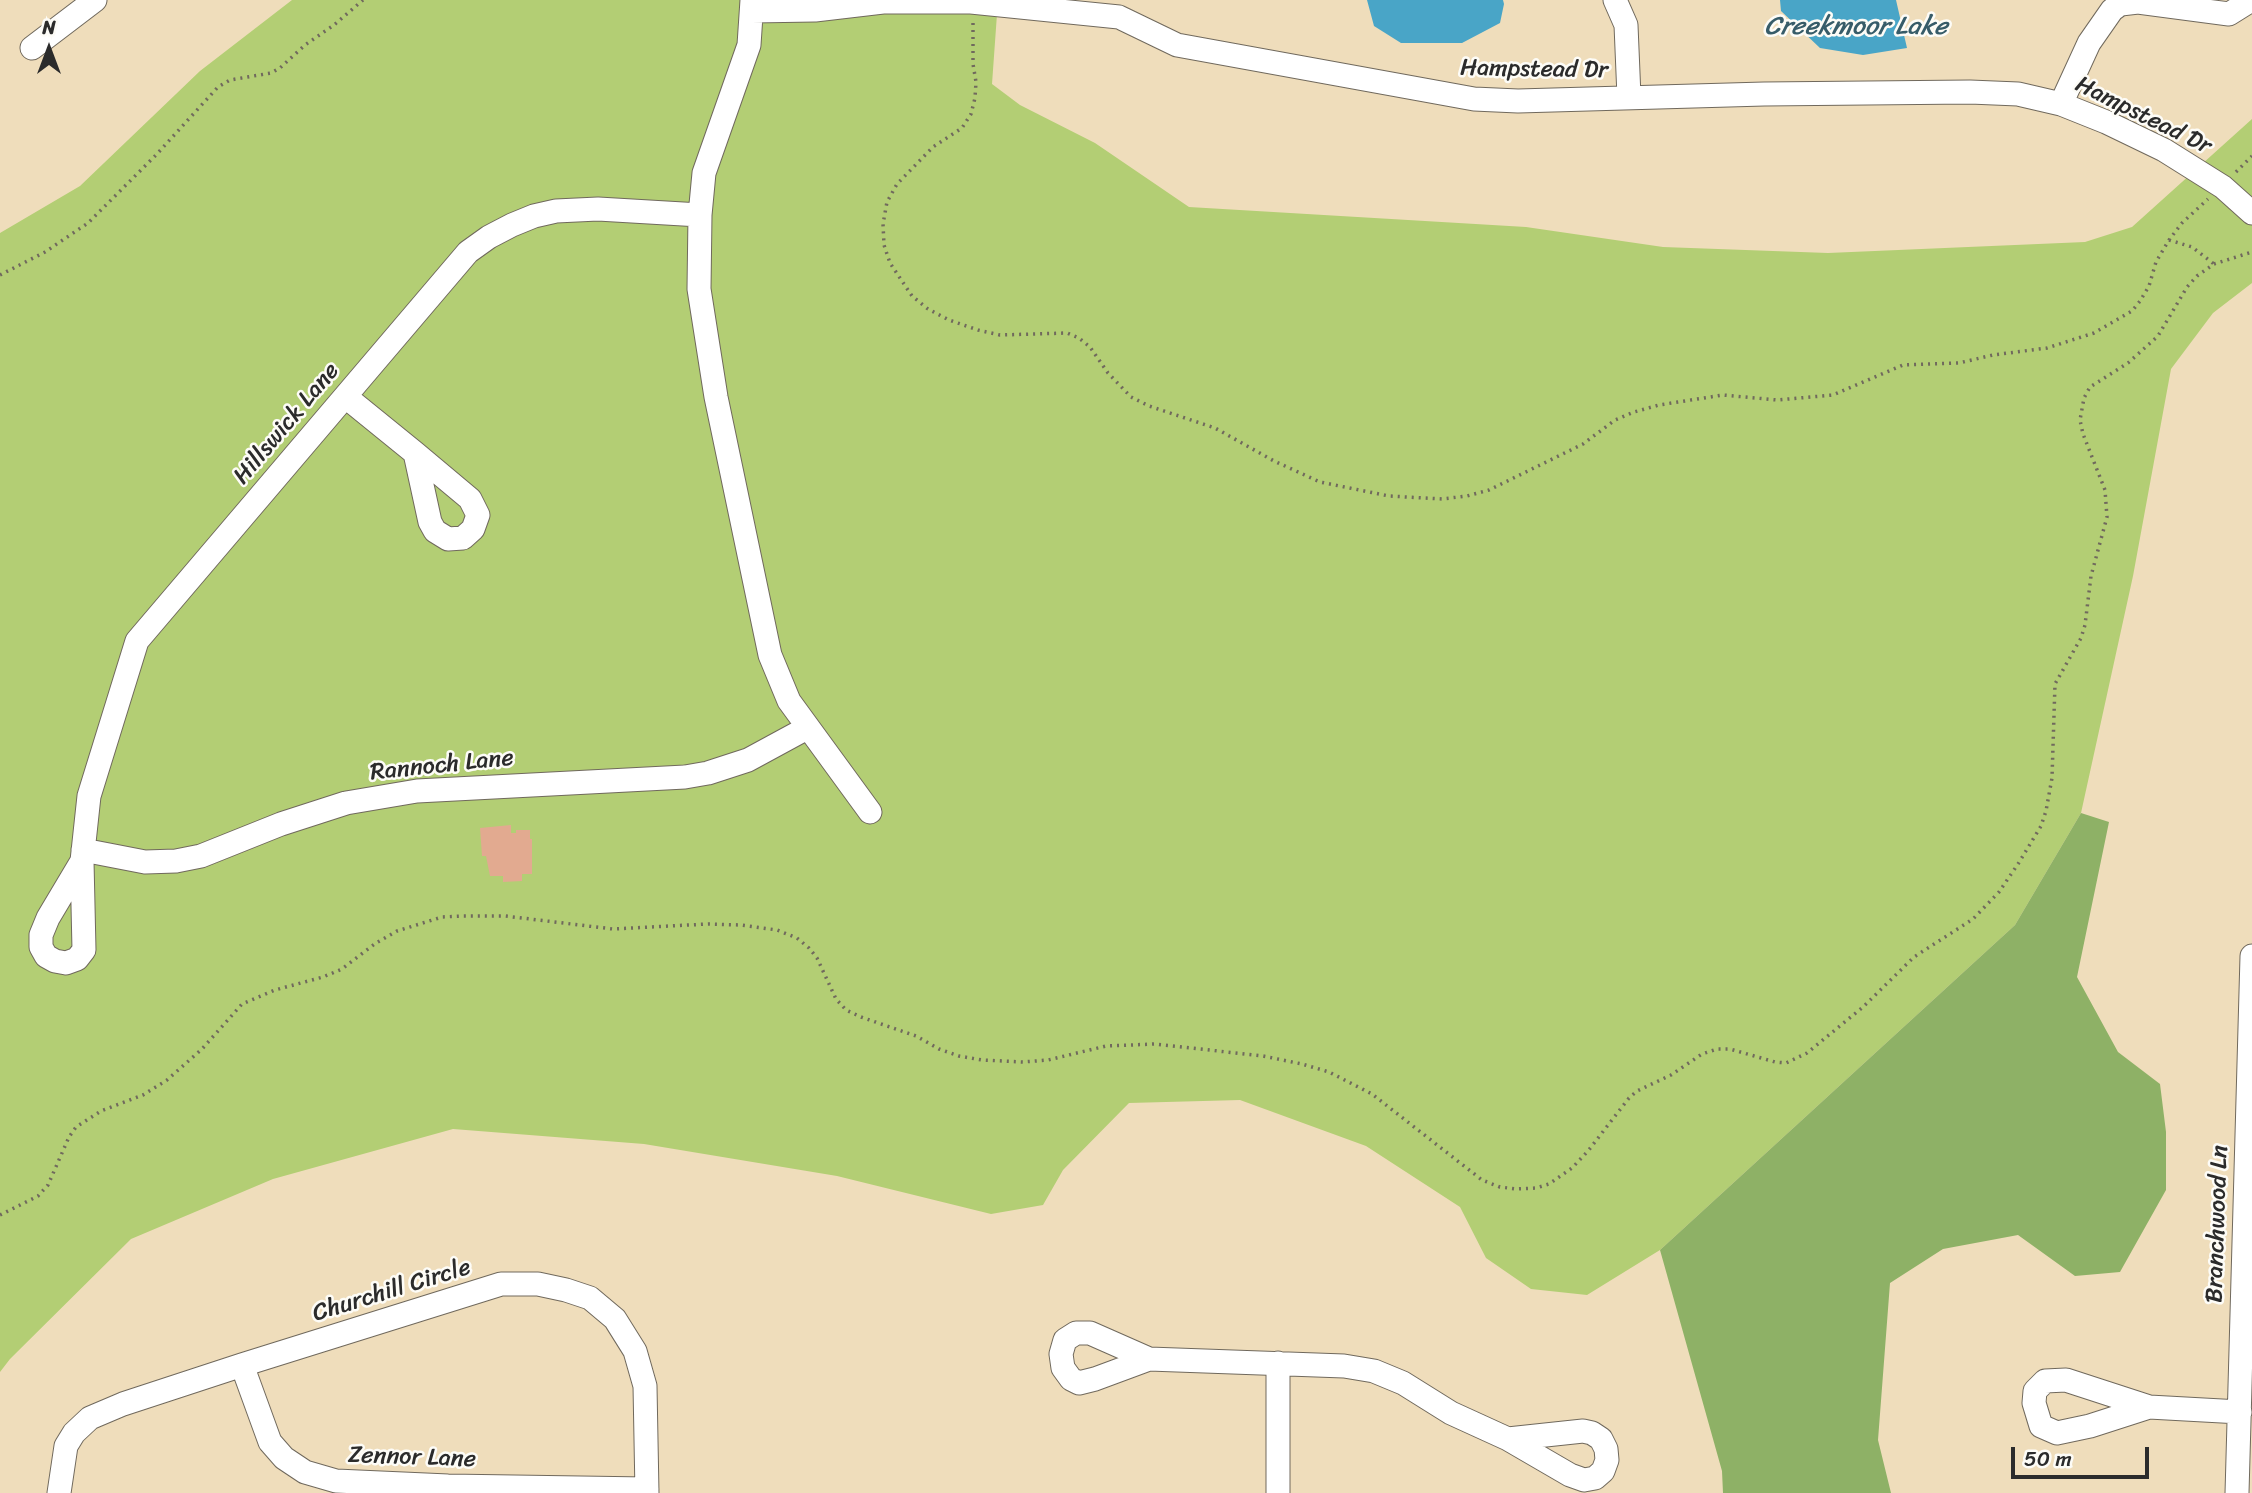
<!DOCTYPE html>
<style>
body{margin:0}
#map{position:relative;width:2252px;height:1493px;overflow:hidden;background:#efddbb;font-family:Sriracha,sans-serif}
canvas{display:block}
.north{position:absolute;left:14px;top:14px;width:70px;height:70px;-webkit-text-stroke:5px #fdfcf7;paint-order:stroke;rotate:0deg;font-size:19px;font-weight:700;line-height:28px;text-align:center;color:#2b2b2b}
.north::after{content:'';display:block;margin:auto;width:24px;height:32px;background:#2b2b2b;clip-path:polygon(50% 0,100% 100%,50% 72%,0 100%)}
.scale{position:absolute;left:2011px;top:1447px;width:138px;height:32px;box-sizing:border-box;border:4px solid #2b2b2b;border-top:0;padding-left:9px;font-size:21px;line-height:24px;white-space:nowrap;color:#2b2b2b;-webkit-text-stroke:5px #fdfcf7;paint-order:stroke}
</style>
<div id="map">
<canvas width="2252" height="1493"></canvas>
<div class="north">N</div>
<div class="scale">50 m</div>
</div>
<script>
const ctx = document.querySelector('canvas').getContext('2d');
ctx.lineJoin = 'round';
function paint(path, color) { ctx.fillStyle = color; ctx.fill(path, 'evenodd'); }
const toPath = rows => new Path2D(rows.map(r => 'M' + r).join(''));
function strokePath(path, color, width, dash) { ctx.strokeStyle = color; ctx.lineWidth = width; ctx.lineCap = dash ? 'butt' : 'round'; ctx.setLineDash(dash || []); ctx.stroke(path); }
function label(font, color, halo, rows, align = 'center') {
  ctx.font = font + ' Sriracha,sans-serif'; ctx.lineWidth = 5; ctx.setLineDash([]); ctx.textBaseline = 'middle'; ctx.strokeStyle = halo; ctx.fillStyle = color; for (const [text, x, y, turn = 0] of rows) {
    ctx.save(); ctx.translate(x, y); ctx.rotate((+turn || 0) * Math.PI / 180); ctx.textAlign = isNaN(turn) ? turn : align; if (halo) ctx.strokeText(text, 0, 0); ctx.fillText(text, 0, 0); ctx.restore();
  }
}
paint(toPath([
 [292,0,998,0,992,84,1020,105,1095,143,1189,207,1526,227,1663,247,1828,253,2085,242,2132,227,2252,119,2252,283,2213,313,2171,369,2133,576,2081,813,2015,925,1660,1250,1587,1295,1531,1289,1486,1258,1460,1207,1366,1146,1240,1100,1129,1103,1063,1170,1043,1205,991,1214,837,1176,644,1144,453,1129,273,1179,131,1239,10,1359,0,1372,0,233,80,186,200,71]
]), '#b3ce74');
paint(toPath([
 [2081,813,2109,822,2077,977,2118,1052,2160,1084,2166,1132,2166,1190,2120,1272,2075,1276,2018,1235,1943,1249,1890,1283,1878,1440,1891,1493,1723,1493,1722,1471,1660,1250,2015,925]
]), '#8eb166');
paint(toPath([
 [1367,0,1503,0,1504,4,1500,23,1462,43,1401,43,1374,26],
 [1780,0,1896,0,1907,48,1863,55,1820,48,1781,11]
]), '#49a5c7');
paint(toPath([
 [511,825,511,833,516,833,516,830,530,830,530,839,532,839,532,874,522,874,522,881,503,882,503,876,490,876,486,856,482,856,480,828]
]), '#e2aa90');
const minor = toPath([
 [752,0,749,45,704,173,700,215,699,289,716,397,770,655,789,701,870,812],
 [1615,0,1626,25,1629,97],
 [2121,4,2138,2,2229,14,2245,4,2246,0],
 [752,11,815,10,883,2,971,2,1119,17,1177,45,1474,99,1518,101,1764,94,1970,92,2018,94,2061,104,2106,122,2164,150,2223,187,2252,213],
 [32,48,95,0],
 [2061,104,2089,43,2112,10,2126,0],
 [346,397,415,453,470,499,478,515,473,529,463,538,448,539,435,531,430,522,415,453],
 [83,850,145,862,176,861,201,856,281,824,346,803,417,791,685,777,708,773,748,760,807,728],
 [82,861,48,918,41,935,41,947,46,956,55,961,66,963,77,959,84,950,82,861,89,796,137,641,468,252,489,237,512,225,534,216,556,211,598,209,700,215],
 [1149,1359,1090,1333,1076,1333,1065,1340,1061,1354,1063,1368,1071,1379,1079,1383,1095,1379,1149,1359,1344,1366,1374,1371,1403,1383,1451,1413,1508,1439,1570,1475,1584,1480,1595,1478,1603,1471,1607,1460,1606,1449,1601,1439,1592,1433,1583,1431,1508,1439],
 [1278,1363,1278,1493],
 [242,1365,270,1442,284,1458,305,1472,336,1481,448,1486,647,1489],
 [2149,1407,2090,1426,2057,1433,2041,1426,2034,1403,2035,1391,2045,1381,2066,1380,2149,1407,2240,1412],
 [59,1493,66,1446,74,1433,90,1418,123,1404,242,1365,501,1284,538,1284,566,1290,590,1298,615,1319,635,1351,645,1386,647,1493],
 [2237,1493,2252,956]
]);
strokePath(minor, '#70695d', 25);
strokePath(toPath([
 [973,23,973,64,976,82,975,98,971,114,962,128,933,147,897,184,887,202,883,224,884,245,890,263,912,296,928,309,949,320,978,330,1000,335,1067,333,1079,338,1090,347,1108,373,1131,397,1149,406,1215,428,1274,461,1320,482,1389,496,1442,499,1467,496,1489,490,1583,444,1615,420,1634,412,1659,405,1723,395,1777,400,1833,395,1903,365,1959,363,1993,355,2047,348,2094,333,2132,311,2140,301,2149,286,2156,262,2169,240,2182,223,2208,199],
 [2236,172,2252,156],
 [2169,240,2192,247,2214,264],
 [0,275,45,252,88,223,156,155,218,87,230,80,271,73,280,68,305,45,334,25,363,0],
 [0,1215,38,1196,48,1185,69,1137,76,1127,101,1111,143,1095,167,1080,202,1049,242,1004,275,990,323,977,342,969,376,943,397,931,442,917,463,916,505,916,613,929,708,924,741,925,777,930,797,938,809,948,817,958,836,999,846,1010,861,1017,916,1036,939,1049,959,1056,982,1060,1023,1062,1048,1060,1106,1046,1155,1044,1263,1056,1302,1064,1329,1072,1372,1094,1482,1180,1500,1187,1516,1189,1536,1188,1549,1184,1572,1168,1588,1151,1629,1098,1637,1091,1671,1075,1702,1054,1717,1049,1730,1049,1775,1062,1786,1063,1807,1053,1863,1007,1914,957,1973,919,1999,892,2018,864,2041,826,2046,811,2052,778,2055,684,2081,638,2085,625,2091,576,2107,517,2105,490,2083,434,2080,420,2084,398,2090,387,2128,363,2158,336,2187,287,2197,276,2214,264,2252,252]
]), '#70695d', 3.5, [2, 5]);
strokePath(minor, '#fff', 23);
label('24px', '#2b2b2b', '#fdfcf7', [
 ["Hampstead Dr",1534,70,1],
 ["Hampstead Dr",2143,116,26],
 ["Hillswick Lane",287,424,-50],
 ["Rannoch Lane",442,766,-6],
 ["Branchwood Ln",2218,1224,-88],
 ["Churchill Circle",392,1291,-17],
 ["Zennor Lane",412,1458,2]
]);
label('italic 26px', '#375c69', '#fdfcf7', [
 ["Creekmoor Lake",1856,27]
]);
</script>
